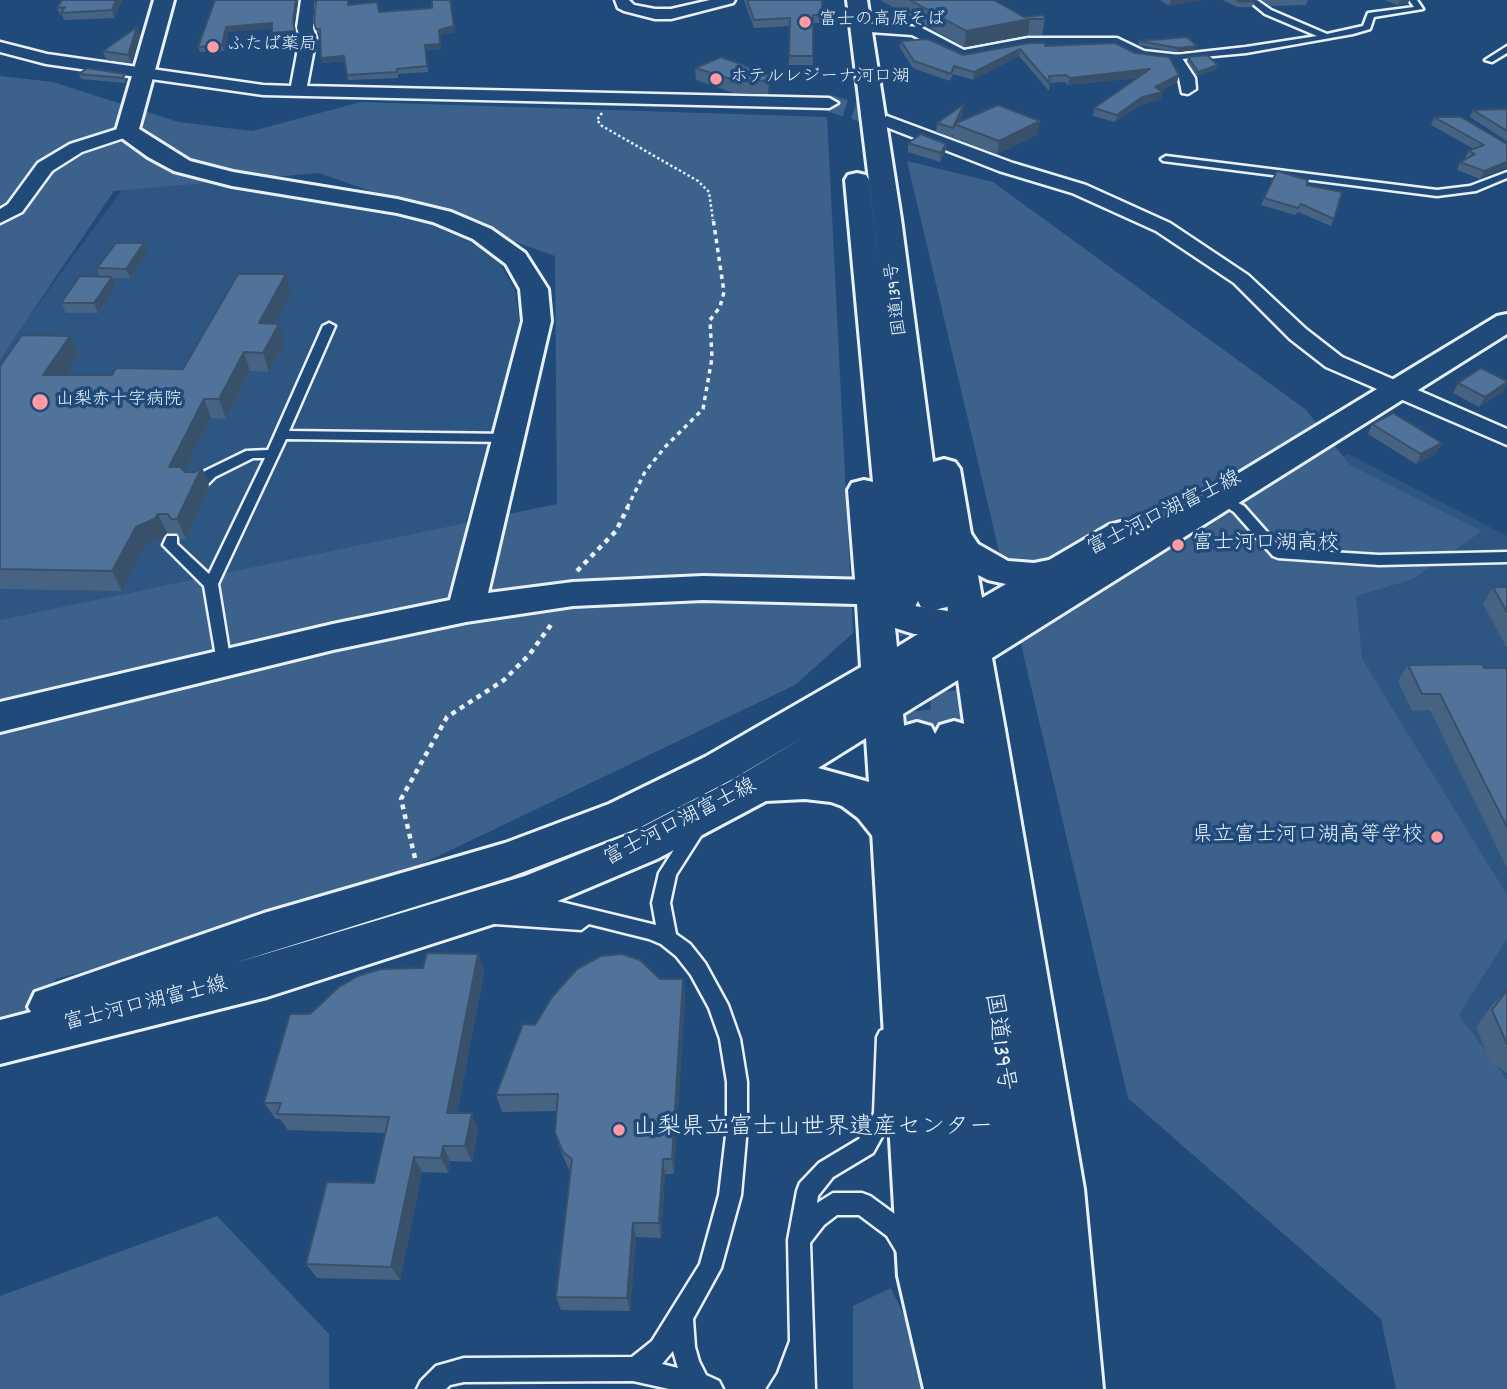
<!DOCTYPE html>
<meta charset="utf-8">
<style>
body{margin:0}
canvas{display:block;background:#1f4a7a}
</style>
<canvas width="1507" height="1389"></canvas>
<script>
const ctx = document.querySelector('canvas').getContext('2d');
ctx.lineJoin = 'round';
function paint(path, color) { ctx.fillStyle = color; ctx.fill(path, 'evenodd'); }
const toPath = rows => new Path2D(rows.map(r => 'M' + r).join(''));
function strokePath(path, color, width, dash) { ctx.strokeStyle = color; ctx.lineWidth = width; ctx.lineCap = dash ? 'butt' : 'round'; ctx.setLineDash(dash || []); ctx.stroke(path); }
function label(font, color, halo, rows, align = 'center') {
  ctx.font = font + ' Dekko,"Klee One",sans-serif'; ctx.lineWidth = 7; ctx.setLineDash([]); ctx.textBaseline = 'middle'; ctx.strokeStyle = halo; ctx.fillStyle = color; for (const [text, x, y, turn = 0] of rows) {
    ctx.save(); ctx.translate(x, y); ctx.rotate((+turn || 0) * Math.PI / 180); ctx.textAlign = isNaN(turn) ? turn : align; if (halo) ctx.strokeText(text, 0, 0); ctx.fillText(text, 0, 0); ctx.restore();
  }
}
paint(toPath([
 [145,159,173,173,220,185,433,223,478,246,501,265,515,291,520,324,451,580,0,706,0,356],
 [1348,454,1507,536,1507,1137,1221,526]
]), '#2e5683');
paint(toPath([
 [0,76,53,82,178,122,252,131,361,102,827,117,853,633,795,685,353,897,56,979,0,1046,0,620,557,504,555,256,319,173,114,191,0,359],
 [907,161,993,182,1305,409,1350,465,1482,531,1413,579,1356,596,1362,659,1507,895,1507,938,1459,1015,1507,1080,1507,1389,1396,1389,1381,1319,1128,1098],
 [217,1216,329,1334,329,1389,0,1389,0,1296],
 [891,1288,935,1382,935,1389,853,1389,853,1306]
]), '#3c628c');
strokePath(toPath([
 [829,103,887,121]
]), '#3d638d', 17, [17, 9]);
strokePath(toPath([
 [902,598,917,737],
 [940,635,954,736]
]), '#3d638d', 38, [38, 19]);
const lane = toPath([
 [1248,0,1257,0,1271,10,1327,34,1363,26,1368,13,1414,7,1409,0,1417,0,1423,9,1374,17,1370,29,1353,34,1246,53,1171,60,1171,56,1174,55,1246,47,1317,36,1265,14,1248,0],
 [1507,46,1507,53,1492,62,1485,60,1507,46],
 [1166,156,1437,190,1470,186,1507,172,1507,178,1476,191,1437,196,1163,161,1161,159,1166,156],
 [329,323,335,326,289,431,508,434,514,438,508,442,286,439,218,584,231,664,223,670,218,668,204,586,163,545,167,536,177,536,177,544,209,574,265,458,253,458,215,477,203,489,193,489,191,486,205,471,246,451,268,450,323,326,329,323],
 [1217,491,1244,506,1282,549,1379,555,1507,552,1507,562,1379,565,1278,558,1273,556,1234,512,1212,498,1210,495,1212,492,1217,491],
 [697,821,703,823,706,828,676,875,670,903,676,934,690,944,705,963,728,1005,740,1039,747,1082,747,1127,741,1195,721,1268,693,1319,695,1347,699,1361,706,1375,719,1381,723,1389,669,1389,633,1381,464,1382,450,1385,446,1389,417,1389,421,1381,436,1366,464,1358,632,1357,652,1341,700,1264,719,1195,727,1127,727,1082,720,1039,709,1008,691,975,676,956,661,944,649,939,589,924,581,930,495,924,489,922,486,916,489,910,495,908,532,911,518,906,515,901,518,896,524,893,656,925,652,903,659,873,691,823,697,821],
 [673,1351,677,1365,678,1368,662,1364,673,1351],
 [887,1028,894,1031,897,1037,894,1115,873,1153,833,1177,818,1196,817,1203,833,1193,862,1193,870,1196,903,1220,918,1248,915,1256,907,1259,899,1256,887,1236,859,1215,837,1215,824,1225,810,1243,815,1389,768,1389,778,1373,790,1341,788,1240,797,1191,800,1183,819,1163,859,1139,874,1113,877,1037,880,1031,887,1028]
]);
const street = toPath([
 [301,0,315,0,313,28,316,38,307,86,829,98,838,103,829,108,263,95,46,64,0,52,0,42,47,54,263,85,291,86,300,38,297,28,301,0],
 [615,0,629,0,634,5,655,9,671,9,710,0,735,0,733,3,671,19,655,19,624,11,618,8,615,0],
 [861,23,920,27,964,50,1028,38,1117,38,1144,51,1180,55,1195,78,1196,89,1188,94,1182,93,1179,78,1169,62,1134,58,1114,48,1028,48,962,60,912,35,856,31,853,28,856,25,861,23],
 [887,116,1013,163,1086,185,1170,223,1248,275,1306,329,1342,357,1507,429,1507,445,1326,367,1290,339,1234,283,1156,231,1072,193,999,171,881,125,878,121,887,116],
 [127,126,136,131,133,135,82,152,52,171,22,212,0,223,0,209,8,204,38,163,70,144,127,126]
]);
const secondary = toPath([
 [154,0,174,0,139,129,190,161,233,172,397,199,451,212,491,229,525,253,548,289,551,321,488,593,573,582,703,576,874,580,887,583,908,605,948,611,937,534,942,526,954,523,966,526,978,544,1008,561,1034,563,1049,560,1109,525,1121,522,1133,525,1137,535,1497,316,1507,314,1507,334,992,658,1005,730,999,741,985,745,971,741,965,730,958,680,903,714,914,831,908,843,893,848,878,843,858,818,842,806,831,802,805,799,766,801,657,859,534,911,267,997,0,1064,0,1020,31,1012,28,1007,35,992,264,913,505,843,609,804,705,757,861,667,857,604,703,600,573,606,466,622,333,650,0,732,0,702,333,624,450,600,523,321,520,289,506,264,473,239,433,222,397,213,232,186,174,171,148,157,119,136,116,131,154,0],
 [978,575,988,580,1006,584,982,598,978,575],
 [895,628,914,634,918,634,897,647,895,628],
 [802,738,729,782,627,835,525,876,235,963,510,877,639,828,733,779,802,738],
 [866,738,869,782,818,768,866,738]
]);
const highway = toPath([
 [847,0,867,0,901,219,933,462,944,459,955,462,960,469,971,534,966,542,954,545,944,543,952,598,947,607,934,610,921,607,918,601,915,607,902,610,889,607,886,601,874,604,861,601,856,592,848,490,852,483,864,480,873,482,845,180,848,175,857,173,866,175,869,180,887,328,847,0],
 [985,715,999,719,1005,730,1084,1189,1103,1389,924,1389,898,1276,872,831,878,819,893,814,905,818,897,737,903,726,917,722,931,726,935,734,940,725,954,721,968,725,971,719,985,715]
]);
strokePath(lane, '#e8f1f8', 5);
strokePath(street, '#e8f1f8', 5);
strokePath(secondary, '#e8f1f8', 6);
strokePath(highway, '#e8f1f8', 6);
strokePath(toPath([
 [602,113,597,120,602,126,698,181,709,192,713,220]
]), '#e8f1f8', 2.5, [2.5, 2.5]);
strokePath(toPath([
 [627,508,645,472,665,447,703,409,712,358,710,320,720,307,724,292,713,218]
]), '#e8f1f8', 3.5, [4.5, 4.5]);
strokePath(toPath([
 [577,571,616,531,628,507],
 [415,858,401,799,447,717,504,680,529,655,553,622]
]), '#e8f1f8', 4.5, [5, 5]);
paint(lane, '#1f4a7a');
paint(street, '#1f4a7a');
paint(secondary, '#1f4a7a');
paint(highway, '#1f4a7a');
paint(toPath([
 [122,0,114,18,64,20,62,15,60,15,57,8],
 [215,0,298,0,294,27,297,36,273,38,272,28,228,32,224,51,200,52,198,47],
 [744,0,822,0,822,23,813,23,813,65,789,65,790,26,754,28],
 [880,0,994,0,1024,17,1045,19,1042,35,1028,35,964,47],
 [1160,0,1202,0,1169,6],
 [1222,0,1253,0,1254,1,1252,7,1237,7],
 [1261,0,1308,0,1306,5,1270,6],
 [1385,0,1409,0,1408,3,1398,5],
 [349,5,379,12,455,32,440,35,441,49,426,50,428,72,398,74,398,78,348,80,345,61,323,63,321,58,321,34,318,34,314,22],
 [137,27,140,35,131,63,106,60,103,51],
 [901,41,963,55,1045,46,1179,75,1177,82,1161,91,1161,99,1140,105,1115,122,1093,116,1094,108,1138,78,1068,85,1065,82,1050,83,1049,91,1019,56,973,80,953,74,950,81,913,68,900,48],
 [1139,41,1196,50,1177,52,1138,45],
 [1188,57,1217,69,1197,76,1187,61],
 [695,68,770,75,770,88,768,94,734,93,696,80],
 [79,74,126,78,125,83,81,79],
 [964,104,963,113,959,122,1040,121,1037,135,997,154,953,138,953,134,952,137,936,132,937,123],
 [1507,109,1507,141,1470,117,1473,110],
 [1434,117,1507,144,1480,179,1457,170,1460,162,1465,159,1468,151,1474,149,1431,125],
 [908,143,946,144,945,153,940,162,908,152],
 [1306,185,1334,219,1331,226,1298,212,1295,215,1261,205,1264,198],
 [148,253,130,278,113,278,116,286,98,313,66,313,61,303,100,277,97,268],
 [291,293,275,324,285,343,269,372,250,371,226,419,211,418,184,472,195,472,202,467,209,486,186,539,180,539,177,533,167,533,163,538,145,546,122,591,0,589,0,366,70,336,79,355,65,375,112,375,183,369],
 [1458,383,1503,392,1479,407,1453,393],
 [1372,424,1437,453,1416,464,1368,434],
 [1493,587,1507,587,1507,648,1483,604],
 [1408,665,1507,668,1507,868,1430,710,1412,711,1398,681],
 [478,954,484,972,457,1113,478,1129,472,1162,450,1161,448,1173,422,1172,400,1280,317,1278,306,1264,374,1183,385,1133,288,1130,280,1119,276,1119,264,1103,310,1014,423,968],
 [660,979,683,979,685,997,674,1174,665,1174,661,1238,636,1237,630,1311,561,1310,556,1297,570,1170,568,1168,560,1149,555,1133,557,1111,502,1112,496,1095,535,1025],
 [1507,990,1507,1073,1490,1061,1476,1027,1493,1004]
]), '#466384');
paint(toPath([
 [116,0,122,0,114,18,112,10],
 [296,0,298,0,294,28,293,22],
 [1171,0,1202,0,1169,6],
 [1400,0,1409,0,1408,3,1398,5],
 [1030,19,1028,35,964,47,966,31],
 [272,23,274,28,228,32,224,51,222,45,226,27],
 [454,26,455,32,440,35,441,49,426,50,428,72,425,45,439,30],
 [137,27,140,35,131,63,128,55],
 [295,31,297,36,273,38,272,33],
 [1197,46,1196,50,1177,52,1178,48],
 [1020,49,1019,56,973,80,974,72],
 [344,56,345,61,323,63,321,58],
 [1218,65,1217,69,1197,76,1198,72],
 [1150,69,1148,77,1068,85,1070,78],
 [770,75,770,88,768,94,768,81],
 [1179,75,1177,82,1156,94,1163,92,1161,99,1140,105,1115,122,1117,115,1155,87],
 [964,104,963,113,957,125,955,124],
 [1040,121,1037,135,997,154,999,141],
 [946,144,945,153,940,162,941,153],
 [1507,162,1507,168,1480,179,1484,171],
 [144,243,148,253,130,278,126,269],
 [286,274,291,293,266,342,259,323],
 [112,277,116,286,98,313,94,303],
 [279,324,285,343,269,372,263,353],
 [70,336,79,355,53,394,43,375],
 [244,352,250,371,226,419,219,399],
 [1507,382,1503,392,1479,407,1485,397],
 [204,399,211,418,177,486,169,467],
 [1442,443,1437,453,1416,464,1421,454],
 [202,467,209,486,186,539,177,519],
 [158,514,167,533,163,538,145,546,122,591,112,571,136,527],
 [478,954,484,972,454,1129,447,1113],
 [683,979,685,997,674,1174,672,1159],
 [472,1113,478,1129,472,1162,465,1146],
 [443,1146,450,1161,448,1173,441,1158],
 [414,1157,422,1172,400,1280,391,1267],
 [663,1159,665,1174,661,1238,659,1223],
 [633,1223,636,1237,630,1311,627,1298]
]), '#39506b');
const building = toPath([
 [62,0,116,0,112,10,61,13,65,7,57,8,62,0],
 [215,0,296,0,293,22,295,31,272,33,272,23,226,27,222,45,198,47,215,0],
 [316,0,348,0,348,5,377,2,379,12,432,8,432,0,450,0,454,26,439,30,440,44,425,45,427,66,397,69,397,72,347,75,344,56,321,58,320,29,316,29,314,22,316,0],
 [747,0,822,0,822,15,813,15,813,56,789,56,790,18,754,20,747,0],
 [910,0,994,0,1024,17,1044,15,1045,19,1030,19,966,31,910,0],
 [1236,0,1253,0,1254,1,1239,2,1236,0],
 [137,27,128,55,103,51,137,27],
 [1187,37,1197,46,1178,48,1139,41,1187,37],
 [928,39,963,55,1029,43,1045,43,1045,46,1115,43,1135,53,1169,57,1179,75,1155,87,1163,92,1142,97,1117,115,1094,108,1150,69,1070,78,1066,75,1049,76,1050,84,1020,49,974,72,954,66,951,74,914,61,901,41,928,39],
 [1207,55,1218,65,1198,72,1188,57,1207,55],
 [721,57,770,75,768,81,734,80,695,68,721,57],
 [87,68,125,74,123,78,79,74,87,68],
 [964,104,953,128,937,123,964,104],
 [998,105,1040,121,999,141,954,124,998,105],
 [1507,109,1507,131,1473,110,1507,109],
 [1434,117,1461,117,1507,144,1507,162,1484,171,1460,162,1475,154,1468,151,1484,145,1434,117],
 [921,134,946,144,941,153,908,143,921,134],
 [1277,171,1308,180,1306,185,1342,192,1334,219,1301,204,1298,208,1264,198,1277,171],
 [116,243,144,243,126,269,97,268,116,243],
 [238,274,286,274,259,323,279,324,263,353,244,352,219,399,204,399,169,467,180,467,185,472,195,472,202,467,177,519,171,519,168,514,158,514,154,519,136,527,112,571,0,569,0,366,22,335,70,336,43,375,112,375,116,368,183,369,238,274],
 [80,276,112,277,94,303,61,303,80,276],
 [1481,368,1507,381,1507,382,1485,397,1458,383,1481,368],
 [1393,413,1442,443,1421,454,1372,424,1393,413],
 [1493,587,1507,587,1507,612,1493,587],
 [1482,664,1484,668,1507,668,1507,827,1440,694,1422,694,1408,665,1482,664],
 [427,953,478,954,447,1113,472,1113,465,1146,443,1146,441,1158,414,1157,391,1267,306,1264,327,1182,374,1183,389,1117,277,1114,281,1103,264,1103,290,1014,310,1014,339,987,358,976,381,969,423,968,427,953],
 [621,954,640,960,660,979,683,979,672,1159,663,1159,659,1223,633,1223,627,1298,556,1297,572,1159,563,1152,555,1133,558,1094,496,1095,523,1024,535,1025,552,997,577,969,601,956,621,954],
 [1507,990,1507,1044,1492,1010,1507,990]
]);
paint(building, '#517399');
strokePath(building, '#39506b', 2);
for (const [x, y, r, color] of [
 [805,22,7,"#ff9aa2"],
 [213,47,7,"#ff9aa2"],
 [716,79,7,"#ff9aa2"],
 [40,402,9,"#ff9aa2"],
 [1178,545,7,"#ff9aa2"],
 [1437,837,7,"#ff9aa2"],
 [619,1130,7,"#ff9aa2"]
]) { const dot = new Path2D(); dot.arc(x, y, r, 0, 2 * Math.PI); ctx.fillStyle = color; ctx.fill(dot); strokePath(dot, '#1f4a7a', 2.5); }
label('18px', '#e8f1f8', '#1f4a7a', [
 ["富士の高原そば",819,22],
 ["ふたば薬局",227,47],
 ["ホテルレジーナ河口湖",730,79],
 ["山梨赤十字病院",56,402]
], 'left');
label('18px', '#e8f1f8', '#1f4a7a', [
 ["国道139号",898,299,-97]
]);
label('21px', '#e8f1f8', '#1f4a7a', [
 ["富士河口湖富士線",1165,515,-26],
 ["富士河口湖富士線",681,824,-27],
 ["富士河口湖富士線",146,1006,-14]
]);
label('21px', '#e8f1f8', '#1f4a7a', [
 ["富士河口湖高校",1192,545],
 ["県立富士河口湖高等学校",1423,837,"right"]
], 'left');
label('24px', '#e8f1f8', '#1f4a7a', [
 ["国道139号",997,1042,82]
]);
label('24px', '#e8f1f8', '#1f4a7a', [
 ["山梨県立富士山世界遺産センター",633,1130]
], 'left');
</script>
